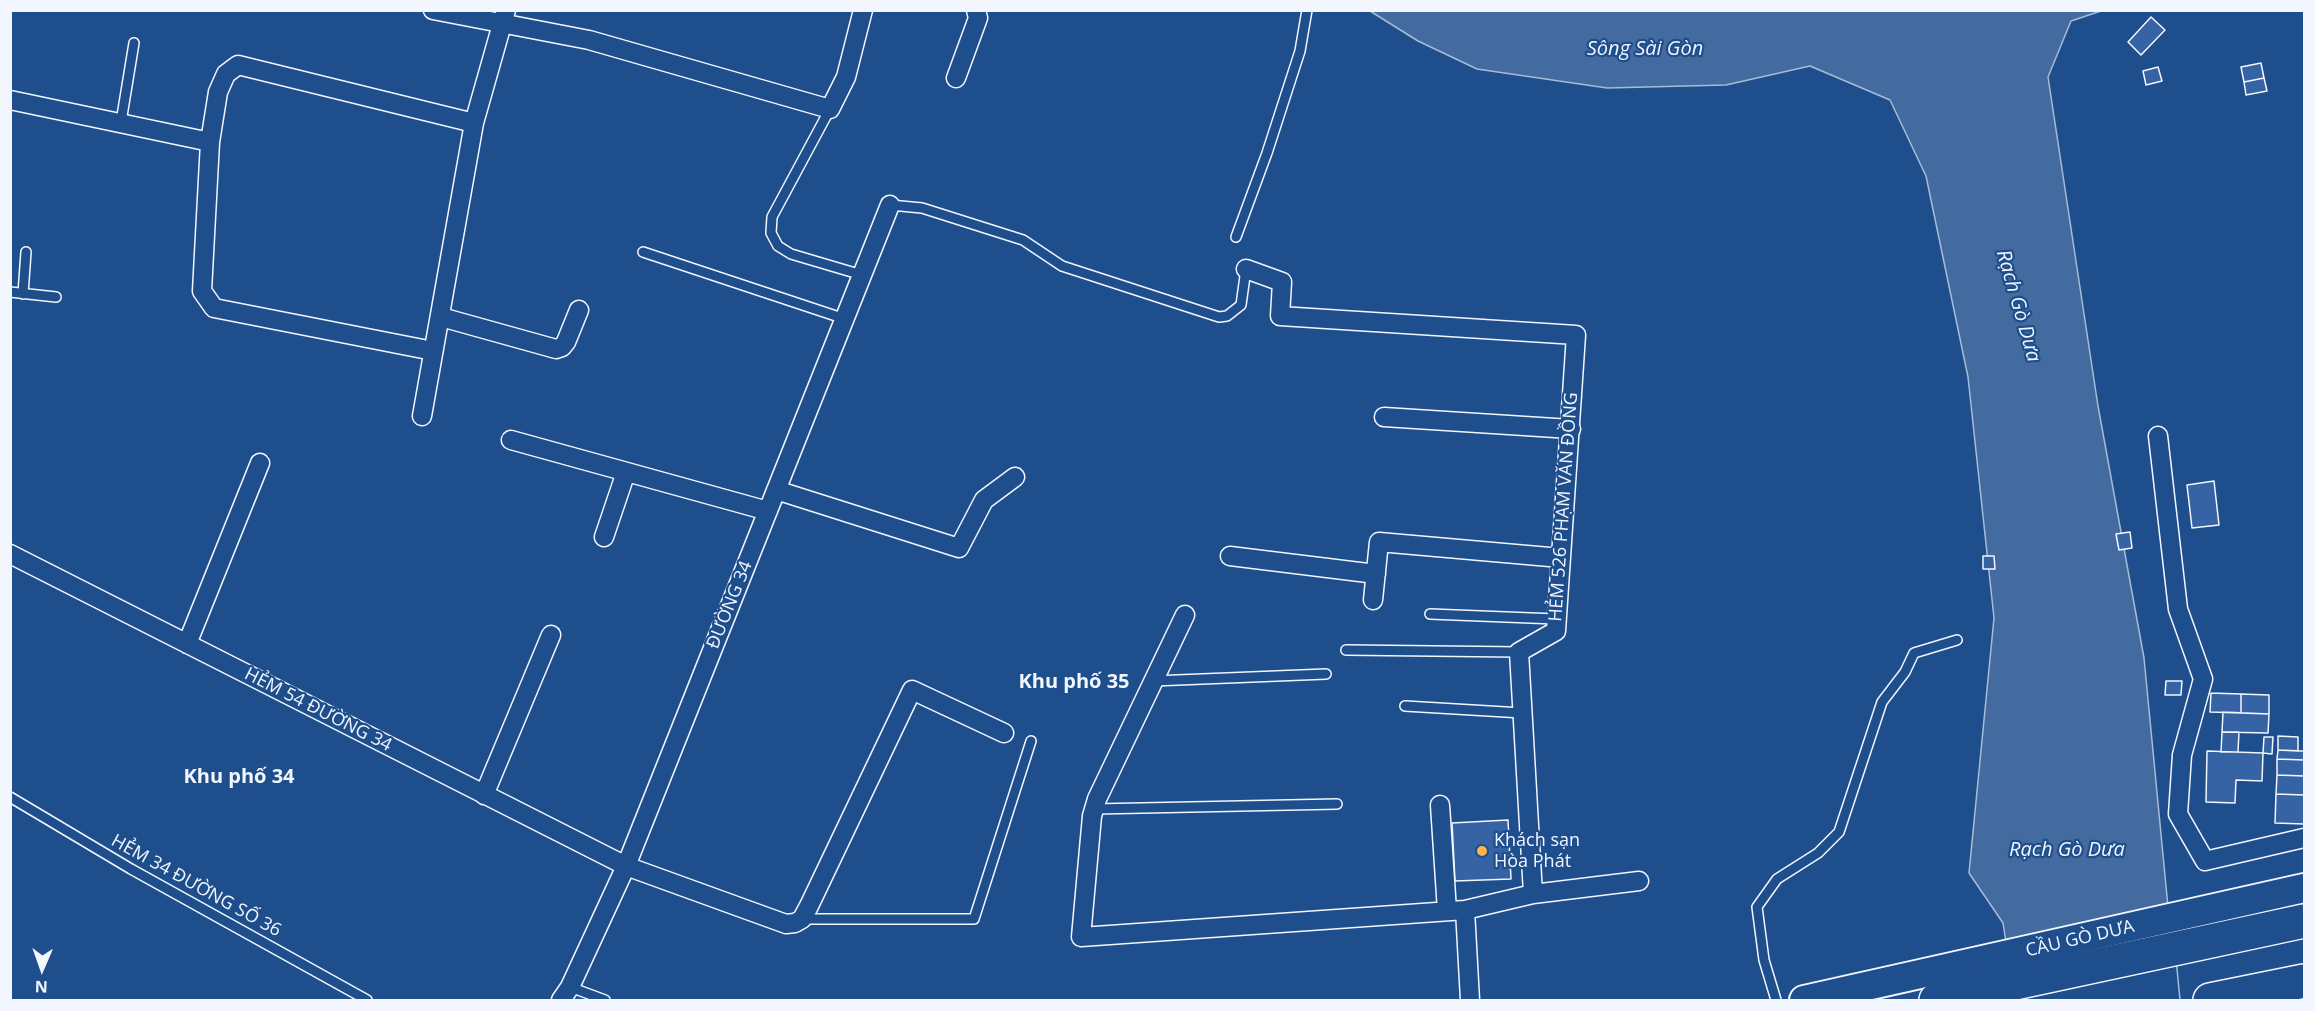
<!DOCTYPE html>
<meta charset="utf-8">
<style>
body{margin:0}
#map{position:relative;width:2315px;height:1011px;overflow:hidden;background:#1f4e8c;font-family:"Open Sans",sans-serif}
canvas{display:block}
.frame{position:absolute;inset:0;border:12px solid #f2f6ff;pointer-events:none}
.north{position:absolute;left:12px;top:939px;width:60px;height:60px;-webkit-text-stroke:4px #1f4e8c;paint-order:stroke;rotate:182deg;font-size:16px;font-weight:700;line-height:24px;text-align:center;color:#f2f6ff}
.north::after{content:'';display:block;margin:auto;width:21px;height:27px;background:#f2f6ff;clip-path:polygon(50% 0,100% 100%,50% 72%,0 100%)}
</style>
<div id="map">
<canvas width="2315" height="1011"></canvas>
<div class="frame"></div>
<div class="north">N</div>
</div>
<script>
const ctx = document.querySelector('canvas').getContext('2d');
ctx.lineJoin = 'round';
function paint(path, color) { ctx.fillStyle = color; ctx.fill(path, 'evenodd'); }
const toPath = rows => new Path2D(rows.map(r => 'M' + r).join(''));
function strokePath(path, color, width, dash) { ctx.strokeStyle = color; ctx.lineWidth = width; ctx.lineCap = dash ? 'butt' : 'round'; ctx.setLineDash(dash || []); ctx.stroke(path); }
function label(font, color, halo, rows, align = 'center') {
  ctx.font = font + ' "Open Sans",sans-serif'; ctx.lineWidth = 4.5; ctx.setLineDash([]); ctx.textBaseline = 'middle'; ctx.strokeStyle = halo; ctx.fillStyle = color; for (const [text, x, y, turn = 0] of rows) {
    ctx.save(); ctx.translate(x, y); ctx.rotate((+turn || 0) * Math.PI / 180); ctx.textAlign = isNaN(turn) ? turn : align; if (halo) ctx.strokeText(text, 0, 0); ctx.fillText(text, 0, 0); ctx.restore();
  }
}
const water = toPath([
 [1370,11,2101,11,2071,21,2048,77,2098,406,2144,658,2177,1000,2015,1000,2003,923,1969,873,1994,618,1968,377,1926,176,1890,100,1810,66,1726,85,1607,88,1477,69,1418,41,1370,11]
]);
paint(water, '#446ba0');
strokePath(water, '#a8bbd7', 1.5);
const pier = toPath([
 [2171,908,2180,1000,2012,1000,2171,908]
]);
paint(pier, '#1f4e8c');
strokePath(pier, '#a8bbd7', 1.5);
const building = toPath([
 [2151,17,2165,30,2141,55,2128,42,2151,17],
 [2261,63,2264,78,2244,82,2241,67,2261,63],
 [2158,67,2162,81,2146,85,2143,71,2158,67],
 [2264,78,2267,91,2246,95,2244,82,2264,78],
 [2214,481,2219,525,2192,528,2187,485,2214,481],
 [2130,532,2132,548,2119,550,2116,534,2130,532],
 [1983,556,1994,556,1995,569,1983,569,1983,556],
 [2166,681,2182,681,2181,695,2165,695,2166,681],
 [2211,693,2241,694,2241,713,2210,712,2211,693],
 [2241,694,2269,695,2269,714,2241,713,2241,694],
 [2223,712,2269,714,2268,733,2222,732,2223,712],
 [2222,732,2239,732,2238,752,2221,752,2222,732],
 [2278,736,2298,737,2298,751,2278,750,2278,736],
 [2264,737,2273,737,2272,754,2263,753,2264,737],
 [2278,750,2304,751,2304,760,2277,759,2278,750],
 [2207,751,2263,753,2262,781,2236,780,2235,803,2206,802,2207,751],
 [2277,759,2304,760,2304,776,2277,775,2277,759],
 [2277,775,2304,776,2304,795,2276,794,2277,775],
 [2276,794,2304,795,2304,824,2275,823,2276,794],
 [1508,820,1511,879,1455,881,1452,823,1508,820]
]);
paint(building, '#3563a3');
strokePath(building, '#f2f6ff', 1.5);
const lane = toPath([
 [830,109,772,217,771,233,778,246,791,254,862,275],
 [121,122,134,43],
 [890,205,922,208,1023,240,1062,266,1219,317,1227,316,1241,305,1246,269],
 [1236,237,1267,153,1300,51,1307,10],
 [643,252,845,319],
 [10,292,56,297],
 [23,294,26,252],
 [1430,614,1556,619],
 [1346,650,1519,652],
 [1153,681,1326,674],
 [1405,706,1522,713],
 [10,797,131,869,367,1000],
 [1094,809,1337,804],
 [802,919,974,919,1031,741],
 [570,987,605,1000],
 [1776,1000,1764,960,1757,907,1777,879,1818,853,1839,832,1882,702,1905,672,1914,653,1957,640]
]);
const street = toPath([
 [433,10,589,40,830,109,846,77,863,10],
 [956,78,978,18,976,10],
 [10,100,210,142],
 [1246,269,1282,282,1280,316,1576,335,1556,631,1519,652,1533,894,1465,910,1470,1000],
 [441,317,556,349,562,347,566,342,579,310],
 [423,349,214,308,202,291,210,142,218,92,226,74,238,65,474,123],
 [422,416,474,123,506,10],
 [1384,417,1571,429],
 [2158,436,2178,609,2203,679,2182,755,2178,814,2205,861,2304,838],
 [511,440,768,511],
 [776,490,959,548,984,500,1015,477],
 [604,537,626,472],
 [10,554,626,866,786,924,795,923,802,919,809,906,912,690,1004,733],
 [1230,556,1376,574],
 [1373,600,1379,542,1561,558],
 [1185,615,1097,799,1092,816,1081,937,1465,910],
 [187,644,260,463],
 [484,795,551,635],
 [1440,805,1447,911],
 [1533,894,1639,881],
 [561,1000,570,987,626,866,890,205]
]);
const primary = toPath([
 [1804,1000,2304,888]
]);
const highway = toPath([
 [1936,1000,2304,921],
 [2210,1000,2304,981]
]);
strokePath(lane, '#f2f6ff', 12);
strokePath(street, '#f2f6ff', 21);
strokePath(primary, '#f2f6ff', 32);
strokePath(highway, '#f2f6ff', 36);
strokePath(lane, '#1f4e8c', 9);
strokePath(street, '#1f4e8c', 18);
strokePath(primary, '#1f4e8c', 28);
strokePath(highway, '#1f4e8c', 33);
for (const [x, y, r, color] of [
 [1482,851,6,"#ffb74d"]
]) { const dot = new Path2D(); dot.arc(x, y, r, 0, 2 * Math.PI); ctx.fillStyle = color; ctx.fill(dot); strokePath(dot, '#1f4e8c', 2); }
label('18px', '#f2f6ff', '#1f4e8c', [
 ["HẺM 526 PHẠM VĂN ĐỒNG",1564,507,-86],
 ["ĐƯỜNG 34",730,605,-68],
 ["HẺM 54 ĐƯỜNG 34",318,710,27],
 ["HẺM 34 ĐƯỜNG SỐ 36",196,886,29],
 ["CẦU GÒ DƯA",2080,939,-13]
]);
label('18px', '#f2f6ff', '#1f4e8c', [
 ["Khách sạn",1494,841],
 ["Hòa Phát",1494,862]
], 'left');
label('italic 20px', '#f2f6ff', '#1f4e8c', [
 ["Sông Sài Gòn",1645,49],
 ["Rạch Gò Dưa",2018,306,74],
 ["Rạch Gò Dưa",2067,850]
]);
label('bold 20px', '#f2f6ff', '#1f4e8c', [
 ["Khu phố 35",1074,682],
 ["Khu phố 34",239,777]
]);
</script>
